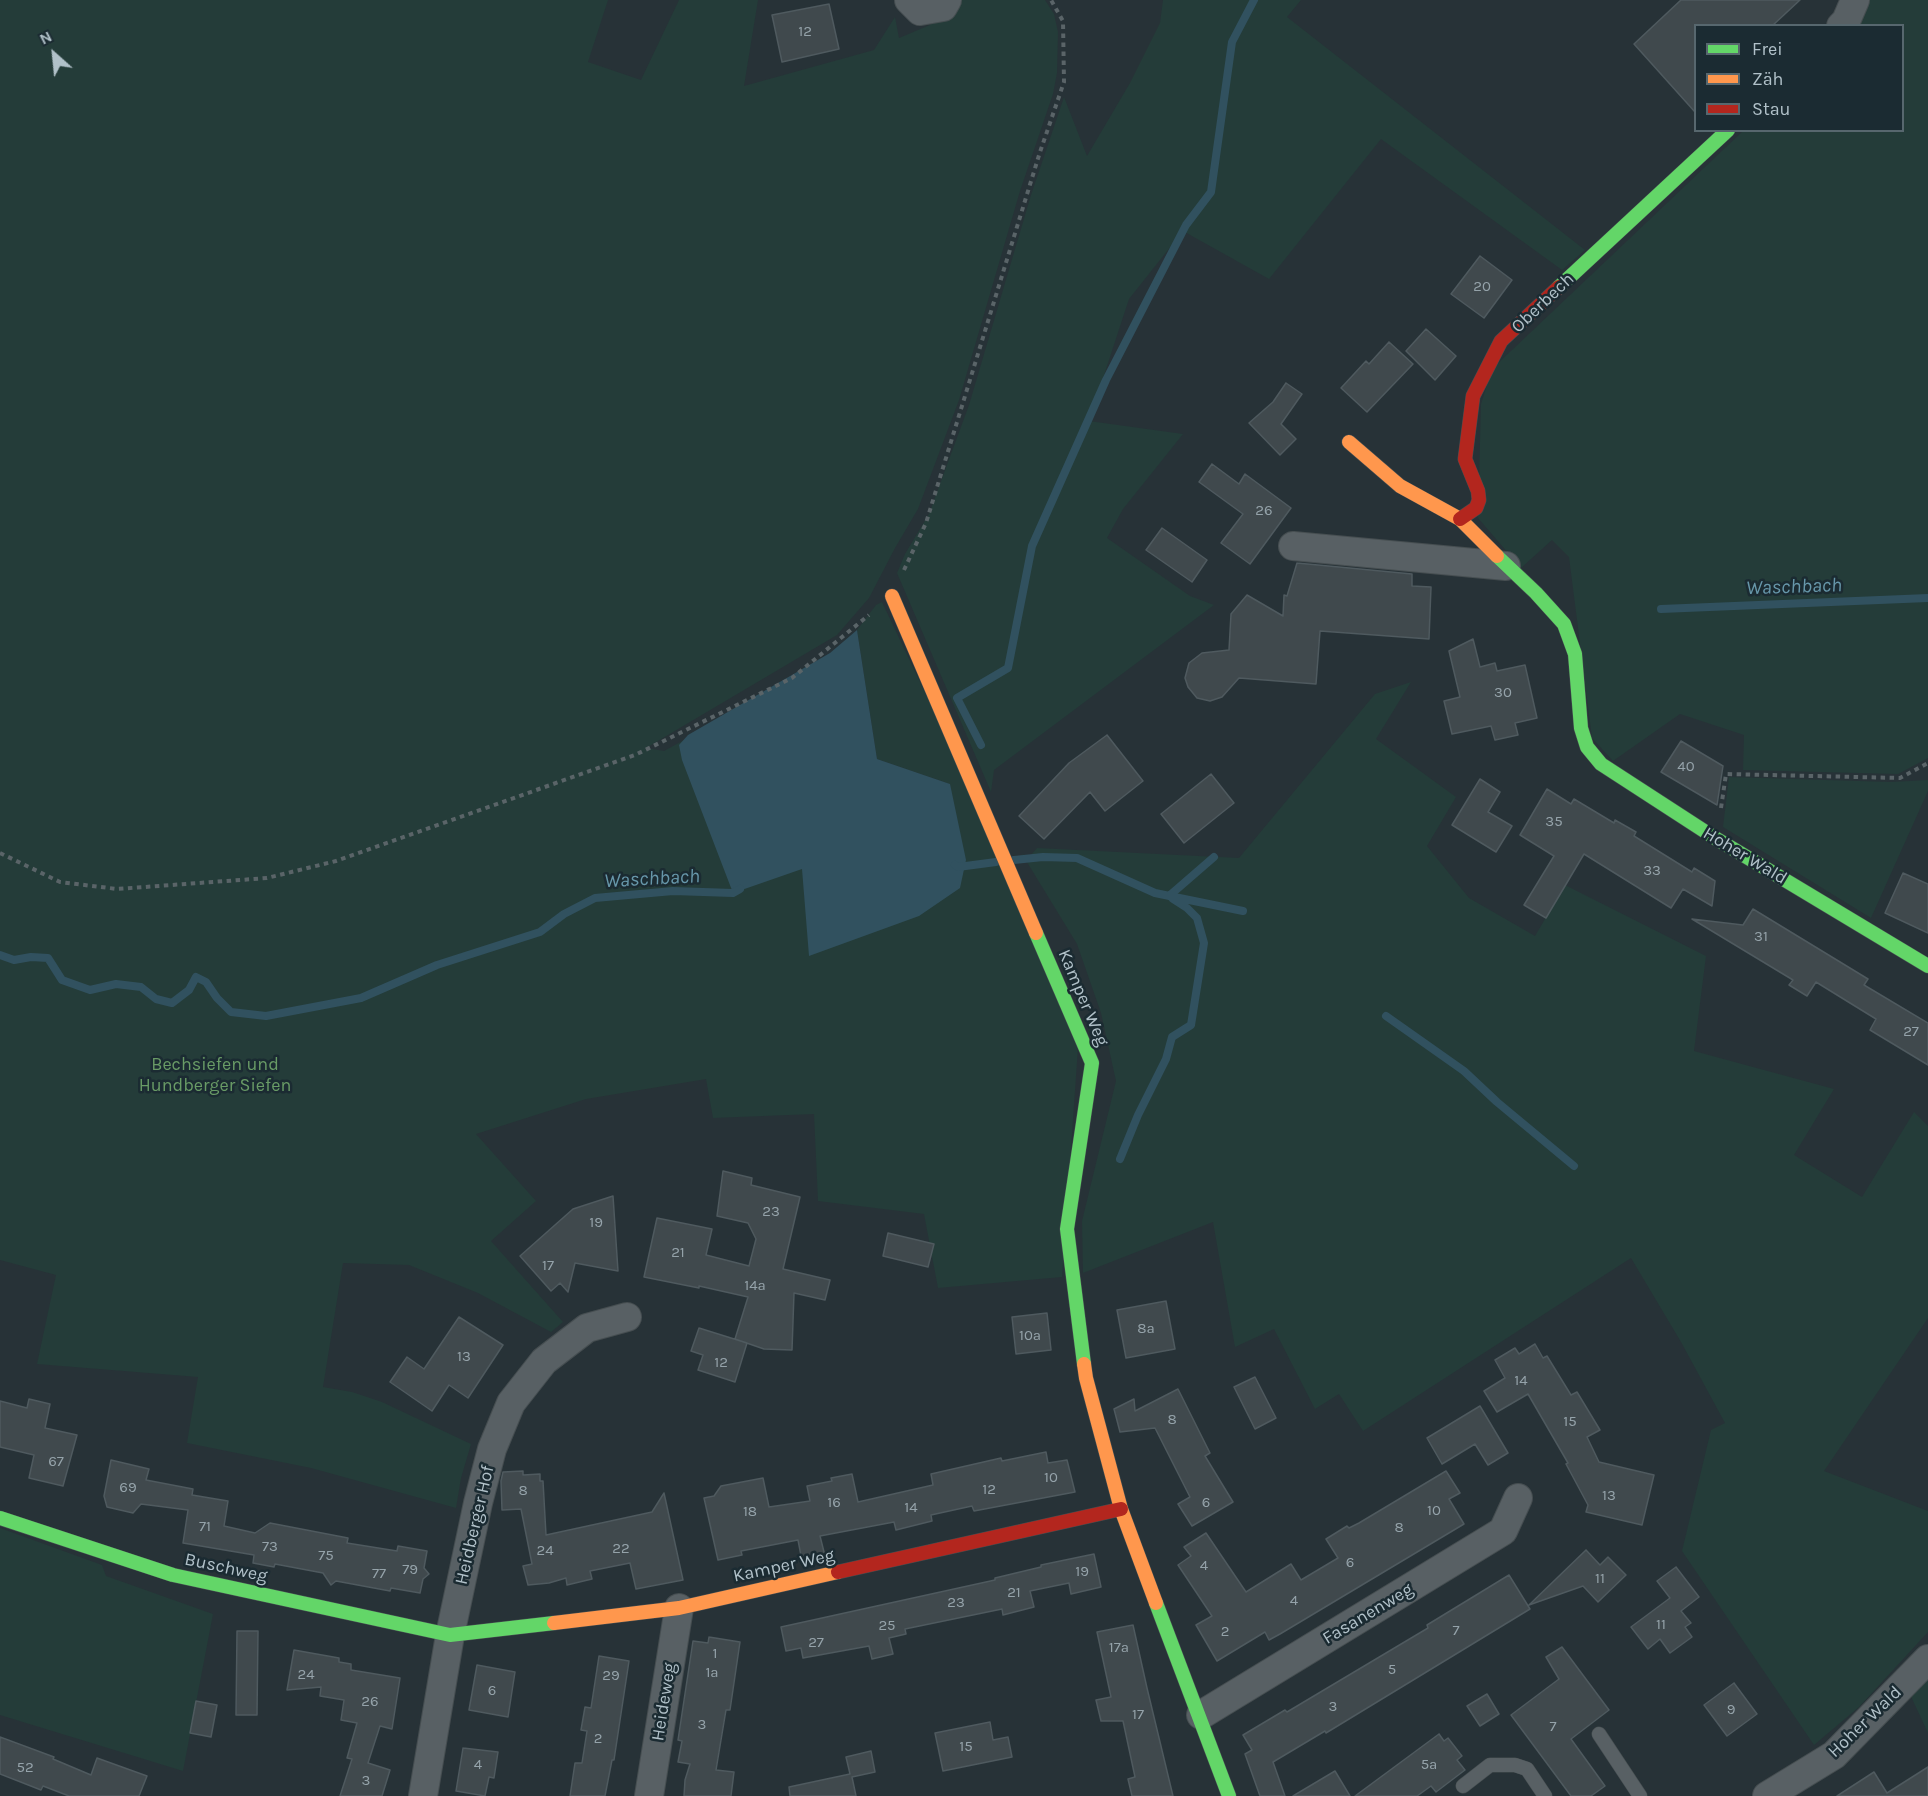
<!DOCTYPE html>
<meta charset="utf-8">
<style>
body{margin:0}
#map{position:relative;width:1928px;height:1796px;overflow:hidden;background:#273237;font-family:Karla,sans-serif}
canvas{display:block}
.legend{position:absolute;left:1694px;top:24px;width:210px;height:108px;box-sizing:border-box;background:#1b2b32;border:2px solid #57676e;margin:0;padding:8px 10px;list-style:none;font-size:18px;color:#b1c1c9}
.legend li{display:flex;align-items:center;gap:12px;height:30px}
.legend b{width:30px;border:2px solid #57676e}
.north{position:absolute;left:24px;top:24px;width:60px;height:60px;-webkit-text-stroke:4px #1b2b32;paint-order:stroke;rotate:333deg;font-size:16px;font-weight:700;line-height:24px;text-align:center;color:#b1c1c9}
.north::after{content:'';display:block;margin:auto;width:21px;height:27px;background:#b1c1c9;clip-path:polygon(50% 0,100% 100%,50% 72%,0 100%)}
</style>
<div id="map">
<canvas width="1928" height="1796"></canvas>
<ul class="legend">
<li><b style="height:8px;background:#63d668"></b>Frei</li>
<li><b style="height:8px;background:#ff974d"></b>Zäh</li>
<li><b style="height:8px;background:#b3261e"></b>Stau</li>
</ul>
<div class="north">N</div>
</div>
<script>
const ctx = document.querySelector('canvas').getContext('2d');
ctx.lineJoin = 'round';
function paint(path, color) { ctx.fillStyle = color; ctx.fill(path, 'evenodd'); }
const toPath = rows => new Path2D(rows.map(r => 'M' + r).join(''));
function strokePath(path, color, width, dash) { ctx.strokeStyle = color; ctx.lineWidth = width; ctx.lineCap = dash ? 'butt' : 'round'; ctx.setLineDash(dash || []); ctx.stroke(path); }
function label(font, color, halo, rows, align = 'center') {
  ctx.font = font + ' Karla,sans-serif'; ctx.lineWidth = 5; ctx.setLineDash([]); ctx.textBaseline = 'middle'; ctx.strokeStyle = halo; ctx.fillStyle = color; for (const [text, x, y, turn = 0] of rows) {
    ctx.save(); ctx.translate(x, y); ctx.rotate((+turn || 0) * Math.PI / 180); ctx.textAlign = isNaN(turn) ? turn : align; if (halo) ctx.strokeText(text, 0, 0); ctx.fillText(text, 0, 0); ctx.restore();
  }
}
paint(toPath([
 [0,0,608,0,588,62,641,80,679,0,758,0,744,86,874,50,895,17,899,38,930,25,957,0,1045,0,1054,14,1058,32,1057,73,1053,94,1020,191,959,400,918,509,895,548,869,598,837,635,646,748,664,751,684,740,950,784,877,759,857,630,876,605,882,602,1080,1019,1062,1277,938,1288,924,1214,818,1201,814,1114,713,1118,706,1079,586,1099,476,1134,536,1201,491,1241,563,1322,551,1332,478,1293,409,1265,343,1263,323,1387,352,1392,382,1402,471,1444,461,1478,456,1508,311,1468,187,1443,198,1377,37,1364,56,1275,0,1260],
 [1163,0,1301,0,1287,17,1585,250,1562,270,1381,139,1269,279,1183,231,1129,299,1089,421,1183,434,1123,509,1107,538,1190,596,1214,605,994,770,991,792,897,573,905,554,929,514,969,405,1031,195,1064,97,1087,156,1130,83,1160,23],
 [1869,0,1928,0,1928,758,1898,774,1743,770,1744,735,1680,714,1613,761,1592,738,1569,557,1552,540,1521,568,1478,518,1481,404,1492,369,1743,131,1902,130,1902,26,1852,25],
 [1411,682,1376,739,1456,797,1427,846,1469,898,1535,936,1565,885,1706,956,1694,1051,1834,1089,1794,1155,1862,1197,1914,1112,1928,1126,1928,1318,1824,1471,1928,1511,1928,1632,1859,1707,1814,1745,1682,1551,1711,1430,1725,1423,1681,1342,1631,1258,1363,1431,1339,1394,1315,1409,1274,1329,1235,1347,1213,1222,1083,1273,1082,1221,1116,1081,1101,1013,1077,944,1022,854,1029,857,1037,848,1239,858,1375,694],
 [1729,777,1891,782,1928,780,1928,791,1871,918,1723,827],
 [0,1528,102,1565,106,1576,213,1614,183,1771,0,1715],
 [1928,1669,1928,1733,1908,1690]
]), '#243c39');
paint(toPath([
 [857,630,877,759,950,784,966,860,960,888,919,916,809,956,802,869,733,893,682,760,679,745,688,735,830,653]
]), '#31515f');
strokePath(toPath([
 [1661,609,1928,598],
 [981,745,957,698,1008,668,1032,546,1106,380,1186,225,1211,192,1232,42,1254,0],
 [1014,860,1043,857,1077,858,1155,893,1243,911],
 [955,865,958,867,996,862],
 [1169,896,1214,857],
 [0,955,14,960,31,957,48,958,62,980,90,990,116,984,141,987,156,999,172,1003,189,990,196,977,206,982,217,998,231,1012,266,1016,361,998,437,965,540,932,564,914,595,898,673,891,733,893,740,889],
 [1386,1016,1464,1071,1497,1102,1574,1166],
 [1120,1159,1138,1115,1166,1059,1172,1037,1191,1025,1204,943,1197,918,1187,908,1173,899]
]), '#31515f', 8);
const building = toPath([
 [1681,0,1800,0,1772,26,1695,26,1695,112,1634,44,1681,0],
 [829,4,839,49,782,62,772,15,829,4],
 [1480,256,1512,280,1484,318,1451,294,1480,256],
 [1426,329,1456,356,1435,380,1406,351,1426,329],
 [1389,342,1413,364,1367,412,1341,388,1366,361,1369,364,1389,342],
 [1286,383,1302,394,1281,424,1296,439,1280,455,1249,423,1273,402,1286,383],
 [1212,464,1239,484,1245,474,1291,508,1250,564,1221,543,1243,514,1199,482,1212,464],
 [1162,528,1207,560,1192,582,1146,550,1162,528],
 [1297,563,1412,574,1412,586,1431,587,1429,639,1320,631,1316,684,1239,678,1222,697,1210,701,1197,698,1188,687,1185,678,1189,663,1202,653,1229,650,1231,614,1247,595,1283,616,1284,595,1287,596,1297,563],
 [1473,639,1480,667,1495,663,1497,671,1525,665,1537,718,1515,723,1518,735,1495,740,1491,726,1452,734,1444,701,1460,697,1449,651,1473,639],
 [1107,735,1143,781,1105,811,1090,792,1044,839,1019,816,1069,763,1107,735],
 [1681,741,1723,766,1717,805,1661,772,1681,741],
 [1211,774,1234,803,1184,843,1161,814,1211,774],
 [1480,779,1500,792,1488,812,1512,826,1496,852,1452,825,1480,779],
 [1547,789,1571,804,1574,799,1614,823,1615,820,1636,832,1634,836,1692,872,1694,868,1715,881,1712,906,1683,889,1671,908,1584,854,1546,918,1524,905,1554,856,1520,835,1547,789],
 [1903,873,1928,884,1928,933,1885,913,1903,873],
 [1753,909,1868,979,1864,985,1928,1023,1928,1065,1870,1030,1876,1019,1850,1003,1816,982,1807,996,1789,985,1793,980,1692,919,1743,925,1753,909],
 [723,1171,752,1178,751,1185,800,1197,783,1269,830,1280,825,1300,794,1293,792,1350,764,1349,735,1339,748,1297,699,1286,699,1288,644,1277,657,1218,712,1229,706,1255,749,1266,756,1239,748,1223,717,1216,723,1171],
 [613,1196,618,1271,575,1263,568,1292,560,1283,551,1291,520,1256,573,1209,613,1196],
 [888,1233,934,1244,928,1267,883,1256,888,1233],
 [1166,1301,1175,1349,1126,1358,1117,1310,1166,1301],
 [1047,1313,1051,1350,1016,1354,1012,1317,1047,1313],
 [459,1317,503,1345,468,1398,449,1385,432,1411,390,1382,407,1357,424,1369,459,1317],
 [699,1328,747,1343,735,1382,698,1370,703,1355,691,1351,699,1328],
 [1535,1344,1543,1358,1547,1356,1571,1395,1577,1392,1600,1430,1587,1437,1599,1462,1654,1475,1642,1525,1586,1512,1588,1505,1566,1464,1568,1463,1528,1394,1497,1412,1484,1391,1505,1378,1495,1360,1515,1348,1519,1354,1535,1344],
 [1255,1377,1276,1418,1255,1429,1234,1387,1255,1377],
 [1178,1389,1210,1453,1205,1456,1233,1502,1192,1526,1178,1504,1190,1497,1155,1428,1120,1432,1114,1409,1134,1399,1135,1411,1178,1389],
 [29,1399,50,1404,45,1428,77,1435,63,1486,29,1478,34,1455,0,1447,0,1401,27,1408,29,1399],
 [1480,1406,1508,1453,1488,1465,1475,1444,1442,1464,1427,1438,1480,1406],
 [1046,1452,1048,1463,1067,1460,1075,1492,974,1511,972,1506,931,1515,932,1521,896,1530,894,1522,820,1536,825,1556,802,1561,798,1540,741,1551,742,1555,718,1560,704,1498,714,1496,721,1486,763,1478,769,1507,810,1501,807,1486,832,1481,831,1478,852,1474,858,1502,933,1485,931,1474,1001,1458,1002,1461,1046,1452],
 [111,1460,149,1469,146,1480,193,1489,192,1495,228,1501,224,1526,255,1533,270,1523,348,1538,347,1543,397,1551,398,1546,427,1551,424,1568,429,1574,423,1579,420,1593,391,1588,390,1591,336,1581,331,1585,323,1573,275,1564,274,1567,253,1563,254,1555,183,1543,188,1510,141,1504,133,1513,107,1507,104,1496,111,1460],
 [523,1471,523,1475,540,1474,540,1481,543,1481,546,1535,652,1512,664,1493,683,1580,636,1589,630,1563,590,1571,592,1579,567,1585,566,1578,549,1583,528,1585,523,1566,532,1564,521,1509,502,1510,501,1481,503,1472,523,1471],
 [1446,1471,1460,1493,1449,1499,1464,1524,1280,1634,1269,1640,1265,1632,1217,1661,1196,1625,1212,1616,1178,1565,1191,1556,1184,1547,1206,1533,1246,1592,1291,1564,1301,1580,1338,1558,1326,1539,1347,1526,1349,1528,1359,1523,1446,1471],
 [1586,1550,1600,1565,1608,1557,1626,1575,1598,1602,1583,1586,1529,1605,1586,1550],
 [1094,1554,1101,1587,1071,1594,1069,1583,1030,1591,1034,1607,1003,1615,1002,1609,905,1629,906,1634,889,1638,893,1654,872,1659,869,1646,803,1658,801,1648,786,1651,781,1627,995,1580,995,1578,1041,1567,1041,1565,1094,1554],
 [1676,1567,1699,1597,1681,1611,1691,1623,1685,1627,1692,1637,1670,1653,1660,1639,1648,1649,1631,1627,1670,1598,1657,1581,1676,1567],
 [1509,1575,1530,1609,1326,1733,1325,1731,1273,1762,1285,1796,1260,1796,1245,1754,1252,1750,1243,1735,1285,1710,1287,1712,1428,1628,1427,1625,1509,1575],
 [1133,1625,1147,1688,1173,1796,1132,1796,1128,1779,1135,1777,1123,1721,1101,1721,1096,1700,1111,1697,1097,1632,1133,1625],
 [237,1631,258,1631,257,1715,236,1715,237,1631],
 [709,1637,740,1642,730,1710,726,1710,716,1770,734,1772,731,1796,684,1796,685,1780,690,1764,678,1762,682,1741,678,1740,693,1641,708,1643,709,1637],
 [1562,1647,1609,1710,1571,1739,1605,1786,1591,1796,1571,1796,1511,1715,1559,1679,1546,1657,1562,1647],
 [294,1650,339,1658,339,1662,351,1664,351,1670,400,1678,392,1729,380,1726,368,1763,390,1770,382,1796,340,1796,352,1759,347,1758,357,1723,341,1720,344,1700,320,1696,321,1687,287,1690,294,1650],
 [599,1656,629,1661,614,1760,612,1760,605,1796,570,1796,575,1763,582,1763,587,1731,581,1730,585,1707,591,1708,599,1656],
 [477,1665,515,1672,508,1717,469,1710,477,1665],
 [1734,1683,1757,1714,1727,1736,1704,1705,1734,1683],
 [1487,1694,1499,1714,1480,1726,1467,1706,1487,1694],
 [196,1701,217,1705,211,1737,190,1733,196,1701],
 [990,1722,993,1740,1008,1737,1012,1757,943,1771,935,1733,990,1722],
 [1439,1734,1444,1741,1448,1738,1462,1756,1457,1760,1465,1770,1436,1792,1431,1786,1417,1796,1355,1796,1439,1734],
 [0,1737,54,1757,53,1759,91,1775,97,1758,147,1776,139,1796,69,1796,43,1786,41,1790,0,1774,0,1737],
 [463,1748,498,1752,494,1778,489,1777,485,1796,456,1791,463,1748],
 [871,1751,875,1772,852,1777,856,1796,790,1796,789,1787,850,1774,846,1757,871,1751],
 [1928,1767,1928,1796,1837,1796,1874,1772,1887,1793,1928,1767],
 [1335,1771,1350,1796,1293,1796,1335,1771]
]);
paint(building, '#40494d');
strokePath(building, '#4f5a5f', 1.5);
const lane = toPath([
 [1599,1734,1640,1796],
 [1463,1786,1490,1765,1515,1765,1527,1769,1545,1796]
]);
const street = toPath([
 [909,0,920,11,943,7,947,0],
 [1841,26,1846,21,1855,0],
 [1293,546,1506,566],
 [1201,1715,1503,1531,1518,1498],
 [423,1796,450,1635,478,1503,492,1449,511,1403,544,1361,587,1328,627,1317],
 [649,1796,679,1608],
 [1767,1796,1834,1755,1928,1659]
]);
const fast = toPath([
 [1559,287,1728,130],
 [1497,556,1536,593,1564,624,1575,654,1581,728,1587,747,1601,764,1715,838,1928,966],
 [1036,933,1092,1063,1067,1229,1084,1364],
 [0,1518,173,1575,450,1635,554,1623],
 [1156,1603,1229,1796]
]);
const slow = toPath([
 [1349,442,1400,486,1460,519,1497,556],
 [892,596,1036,933],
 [1084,1364,1086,1378,1121,1509,1156,1603],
 [554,1623,679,1608,838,1572]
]);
const jam = toPath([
 [1460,519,1476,508,1479,500,1478,491,1465,459,1473,396,1501,341,1559,287],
 [838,1572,1121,1509]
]);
strokePath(lane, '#464e51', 15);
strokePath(street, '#464e51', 30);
strokePath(fast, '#464e51', 15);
strokePath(slow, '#464e51', 15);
strokePath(jam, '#464e51', 15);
strokePath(toPath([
 [904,570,926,523,1040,152,1064,82,1063,21,1051,0],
 [1721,808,1726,774,1900,778,1928,763],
 [0,853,60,882,117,889,267,878,336,861,635,755,792,678,869,615]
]), '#5a6468', 4, [4.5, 4.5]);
strokePath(lane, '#586064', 14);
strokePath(street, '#586064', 28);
strokePath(fast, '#63d668', 14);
strokePath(slow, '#ff974d', 14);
strokePath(jam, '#b3261e', 14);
label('15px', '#95a3aa', null, [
 ["12",805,32],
 ["20",1482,287],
 ["26",1264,511],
 ["30",1503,693],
 ["40",1686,767],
 ["35",1554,822],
 ["33",1652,871],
 ["31",1761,937],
 ["27",1911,1032],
 ["23",771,1212],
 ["19",596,1223],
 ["21",678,1253],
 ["17",548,1266],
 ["14a",755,1286],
 ["8a",1146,1329],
 ["10a",1030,1336],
 ["13",464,1357],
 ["12",721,1363],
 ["14",1521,1381],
 ["8",1172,1420],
 ["15",1570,1422],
 ["67",56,1462],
 ["10",1051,1478],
 ["69",128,1488],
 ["12",989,1490],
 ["8",523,1491],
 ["13",1609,1496],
 ["16",834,1503],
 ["6",1206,1503],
 ["14",911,1508],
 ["10",1434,1511],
 ["18",750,1512],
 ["71",205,1527],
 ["8",1399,1528],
 ["73",270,1547],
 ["22",621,1549],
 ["24",545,1551],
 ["75",326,1556],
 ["6",1350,1563],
 ["4",1204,1566],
 ["79",410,1570],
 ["19",1082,1572],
 ["77",379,1574],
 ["11",1600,1579],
 ["21",1014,1593],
 ["4",1294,1601],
 ["23",956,1603],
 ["11",1661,1625],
 ["25",887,1626],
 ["7",1456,1631],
 ["2",1225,1632],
 ["27",816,1643],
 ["17a",1119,1648],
 ["1",715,1654],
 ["5",1392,1670],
 ["1a",712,1673],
 ["24",306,1675],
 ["29",611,1676],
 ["6",492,1691],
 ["26",370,1702],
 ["3",1333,1707],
 ["9",1731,1710],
 ["17",1138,1715],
 ["3",702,1725],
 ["7",1553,1727],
 ["2",598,1739],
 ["15",966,1747],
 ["4",478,1765],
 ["5a",1429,1765],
 ["52",25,1768],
 ["3",366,1781]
]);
label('18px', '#b1c1c9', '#1b2b32', [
 ["Oberbech",1543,303,-43],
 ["Hoher Wald",1745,856,31],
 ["Kamper Weg",1083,998,67],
 ["Heidberger Hof",475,1525,-77],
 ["Kamper Weg",784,1566,-12],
 ["Buschweg",226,1568,12],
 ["Fasanenweg",1368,1614,-31],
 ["Heideweg",664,1702,-81],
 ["Hoher Wald",1865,1722,-44]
]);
label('18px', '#699b66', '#1b2b32', [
 ["Bechsiefen und",215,1065],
 ["Hundberger Siefen",215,1086]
]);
label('italic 20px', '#6797aa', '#1b2b32', [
 ["Waschbach",1794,587,-2],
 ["Waschbach",652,879,-3]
]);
</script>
